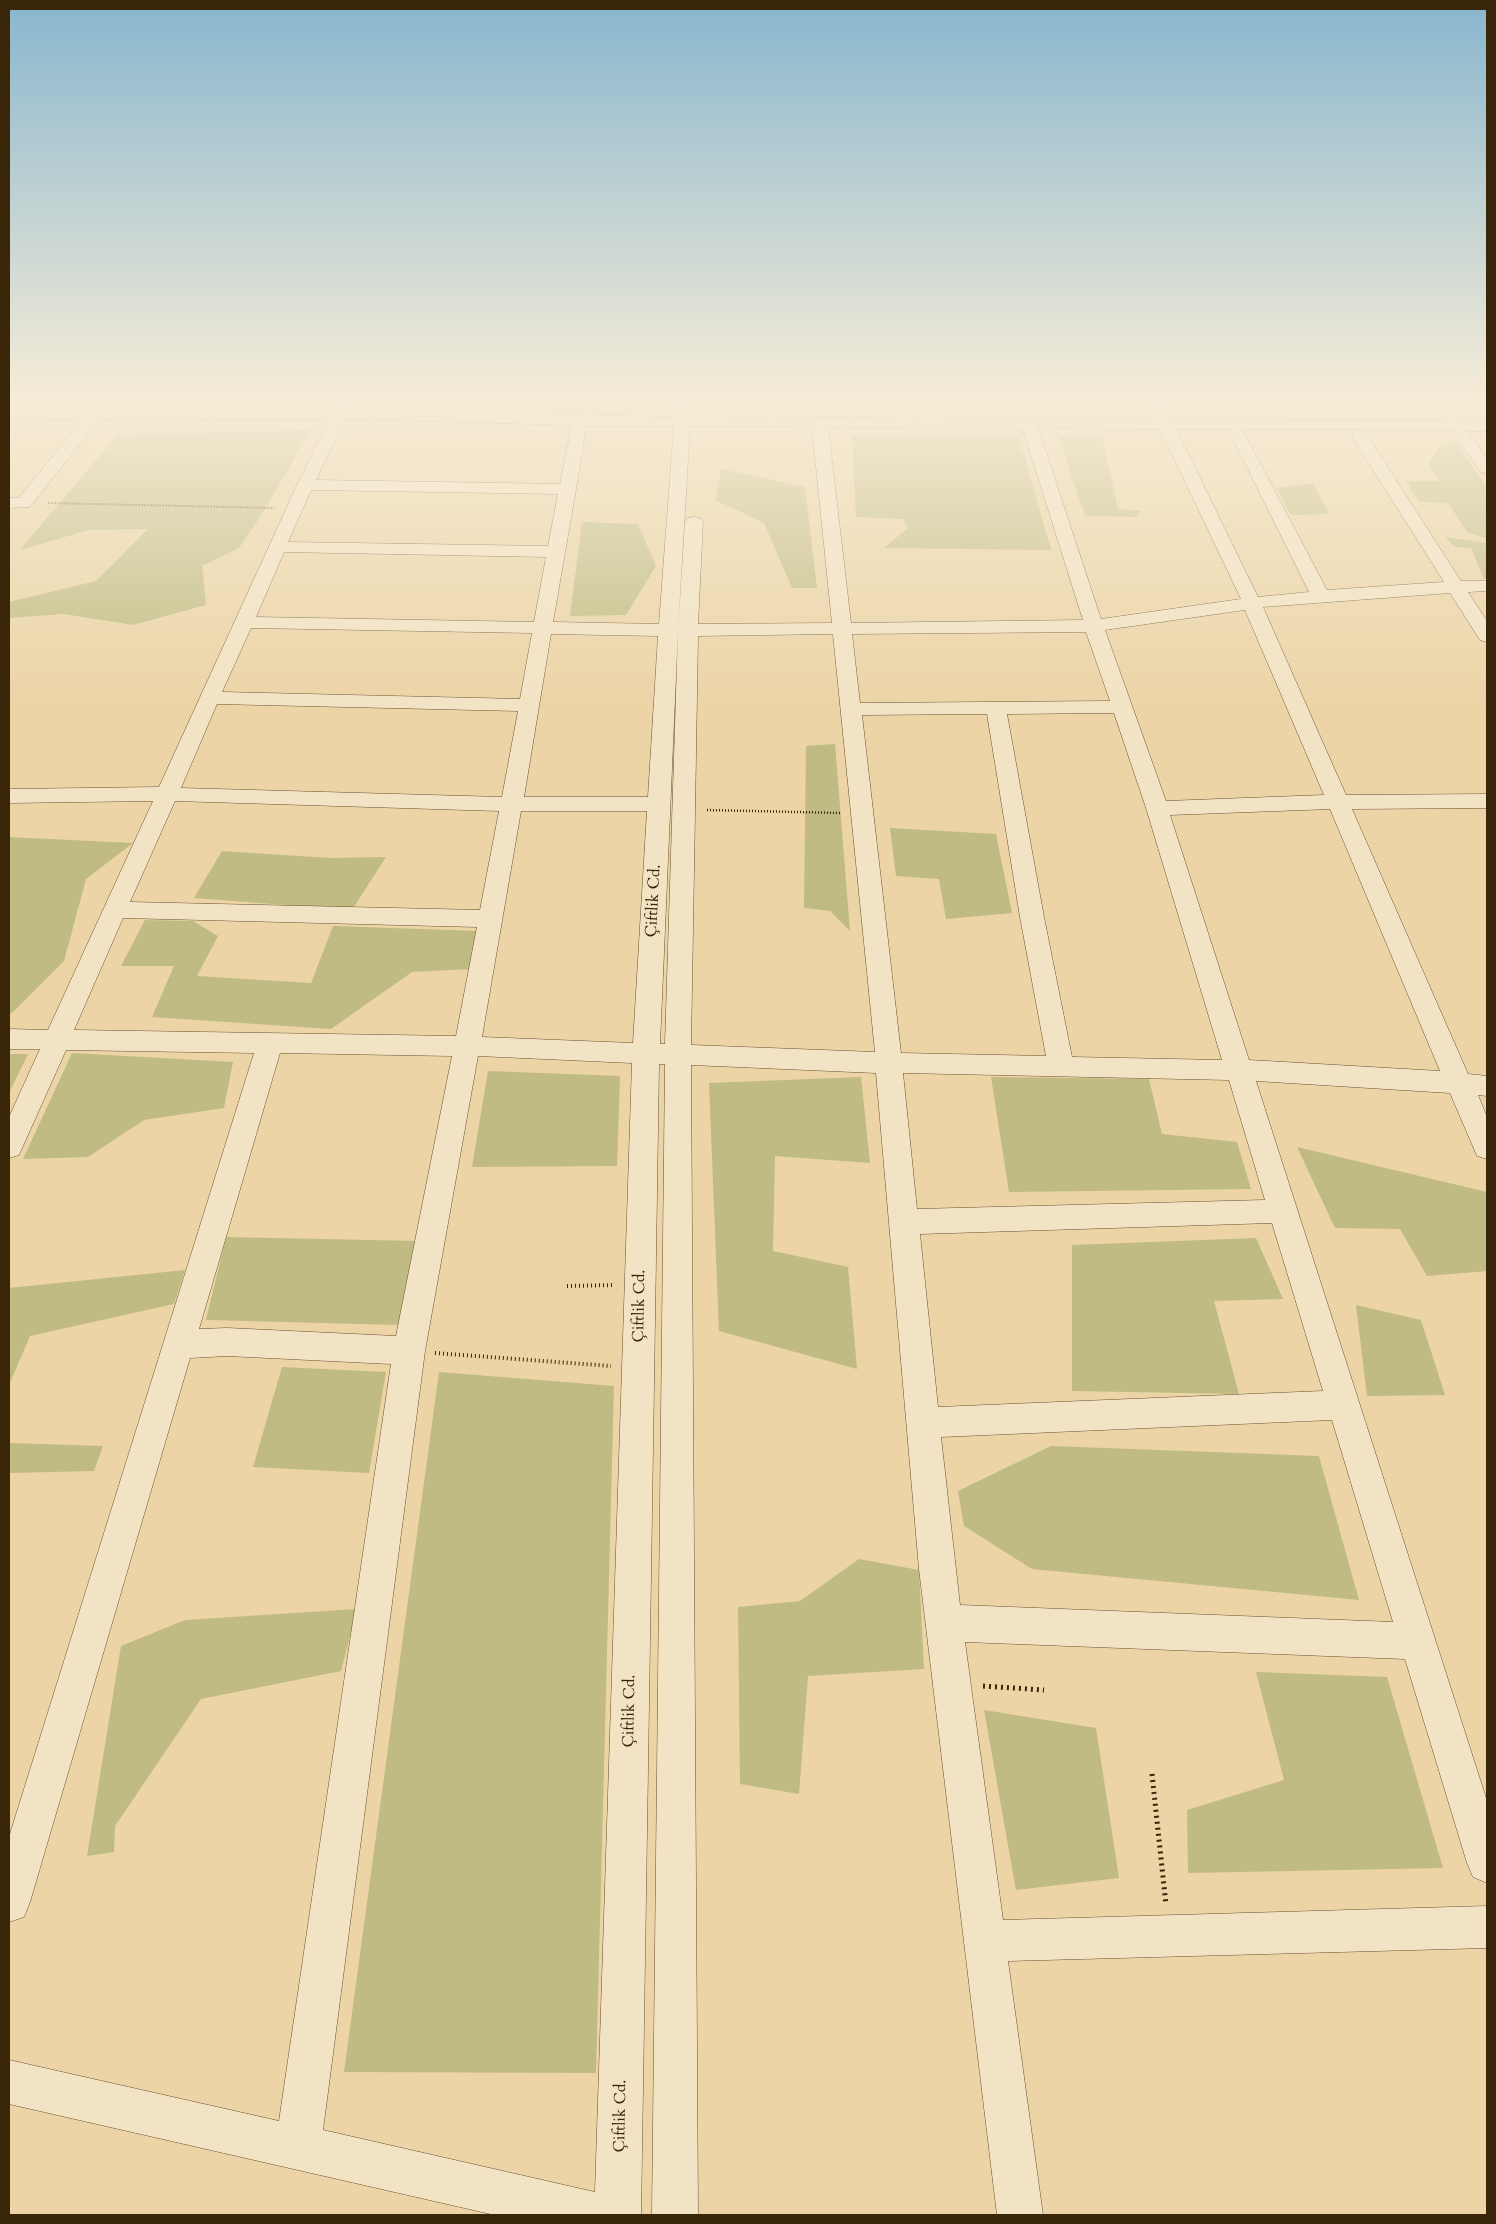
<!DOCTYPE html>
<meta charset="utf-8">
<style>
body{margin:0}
#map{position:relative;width:1496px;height:2224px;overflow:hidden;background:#ecd4a6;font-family:Cardo,serif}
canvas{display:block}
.frame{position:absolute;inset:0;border:10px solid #392508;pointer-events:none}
</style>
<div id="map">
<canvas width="1496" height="2224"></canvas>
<div class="frame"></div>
</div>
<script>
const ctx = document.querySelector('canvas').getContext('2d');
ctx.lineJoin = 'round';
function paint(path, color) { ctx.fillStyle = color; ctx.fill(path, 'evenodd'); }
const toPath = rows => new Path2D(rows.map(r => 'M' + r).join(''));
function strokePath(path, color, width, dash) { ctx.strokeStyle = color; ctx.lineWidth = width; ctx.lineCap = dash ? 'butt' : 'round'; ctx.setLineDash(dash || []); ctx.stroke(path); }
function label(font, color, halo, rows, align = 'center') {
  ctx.font = font + ' Cardo,serif'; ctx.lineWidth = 4.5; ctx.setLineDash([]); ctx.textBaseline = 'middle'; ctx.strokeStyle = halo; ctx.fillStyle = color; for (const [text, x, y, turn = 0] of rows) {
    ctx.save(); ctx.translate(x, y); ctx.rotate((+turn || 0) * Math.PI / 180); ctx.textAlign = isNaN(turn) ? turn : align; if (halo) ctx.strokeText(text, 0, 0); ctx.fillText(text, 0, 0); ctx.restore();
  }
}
paint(toPath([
 [311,430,262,514,239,548,202,566,206,605,133,625,64,614,9,618,9,602,96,581,148,529,89,530,20,550,117,435],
 [852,436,1019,437,1051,550,884,548,908,528,903,519,856,517],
 [1058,436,1102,437,1118,509,1141,511,1136,517,1085,516],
 [1455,443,1487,487,1487,539,1467,532,1448,503,1419,502,1406,481,1439,481,1429,464,1439,447],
 [722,469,805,487,817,588,792,588,764,523,715,500],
 [1313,483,1329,514,1291,515,1276,488],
 [582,522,638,524,656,566,626,615,570,616],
 [1445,537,1487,543,1487,578,1484,579,1471,548,1455,547],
 [835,744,850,931,830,911,804,908,806,746],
 [890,828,996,834,1012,913,946,919,939,879,896,876],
 [9,837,133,843,86,879,64,961,12,1013,9,1013],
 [222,851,330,858,386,857,352,910,194,898],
 [145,920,193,921,218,936,197,976,311,983,333,926,478,931,472,969,412,972,331,1029,152,1017,174,966,121,966],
 [72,1053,233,1062,224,1108,144,1120,88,1157,23,1159],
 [9,1054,28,1054,9,1093],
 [488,1071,620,1076,617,1166,472,1167],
 [861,1077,870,1163,775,1156,773,1251,848,1267,857,1369,719,1331,709,1083],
 [991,1077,1149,1079,1162,1134,1237,1142,1251,1189,1009,1192],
 [1297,1147,1487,1192,1487,1271,1427,1276,1400,1229,1335,1228],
 [226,1237,418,1241,399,1325,206,1320],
 [1256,1238,1283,1299,1214,1301,1239,1394,1072,1391,1072,1245],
 [185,1270,174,1304,30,1336,9,1385,9,1288],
 [1356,1305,1421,1320,1445,1395,1367,1396],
 [282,1367,386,1372,369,1473,253,1467],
 [439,1372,614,1386,596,2073,344,2072],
 [9,1443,103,1446,94,1471,9,1473],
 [1051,1446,1319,1456,1359,1600,1032,1569,964,1526,958,1491],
 [859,1559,919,1570,924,1669,808,1676,799,1794,740,1784,738,1607,800,1601],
 [357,1609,341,1671,201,1699,115,1826,114,1852,87,1856,121,1646,185,1620],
 [1256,1672,1387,1677,1443,1868,1188,1873,1187,1810,1284,1780],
 [984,1710,1096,1728,1119,1878,1016,1890]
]), '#bfbb82');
const minor = toPath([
 [340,398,352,398,354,401,349,410,675,417,676,398,692,398,690,417,893,418,889,398,905,398,908,418,1156,419,1147,398,1163,398,1172,420,1444,421,1427,398,1443,398,1460,421,1487,421,1487,431,1467,431,1487,458,1487,474,1481,472,1451,430,1242,429,1327,590,1444,582,1351,435,1353,432,1359,430,1365,432,1367,435,1461,581,1487,581,1487,591,1468,592,1487,621,1487,642,1480,640,1450,593,1263,607,1346,795,1487,794,1487,808,1352,809,1468,1074,1487,1076,1487,1096,1478,1095,1487,1117,1487,1159,1477,1156,1450,1093,1256,1081,1487,1801,1487,1883,1473,1877,1467,1863,1405,1659,965,1642,1003,1920,1487,1906,1487,1948,1008,1961,1043,2215,997,2215,919,1569,876,1073,691,1065,698,2215,652,2215,665,1064,659,1064,641,2215,495,2215,9,2104,9,2060,279,2121,391,1364,227,1356,190,1358,30,1902,24,1917,9,1922,9,1837,254,1053,66,1050,19,1155,9,1158,9,1117,40,1049,9,1049,9,1029,48,1030,153,801,9,803,9,789,159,787,297,485,330,419,98,420,30,507,9,508,9,498,19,498,82,420,9,421,9,411,89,411,96,403,101,401,106,403,109,406,105,411,334,409,340,398],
 [345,419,572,425,560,484,316,480,345,419],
 [584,426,674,426,659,624,553,622,576,489,586,428,584,426],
 [690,426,812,427,832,623,698,624,703,522,700,518,694,517,688,518,685,522,678,630,665,1044,660,1044,678,630,690,426],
 [828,427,1024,428,1023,430,1083,620,851,623,828,427],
 [1038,428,1160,429,1241,599,1101,619,1038,428],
 [1176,429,1234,429,1230,433,1309,592,1258,597,1176,429],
 [311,490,558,494,548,546,288,542,311,490],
 [284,552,546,557,534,622,256,617,284,552],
 [1245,610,1324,795,1166,801,1105,630,1245,610],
 [251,628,532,633,520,699,222,692,251,628],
 [1086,632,1110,701,860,703,852,634,1086,632],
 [551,634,658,636,648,797,524,797,551,634],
 [833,634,875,1052,691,1045,698,636,833,634],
 [217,704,518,711,502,797,181,788,217,704],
 [1114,713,1146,808,1222,1060,1072,1057,1044,917,1007,714,1114,713],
 [987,714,1020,917,1046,1056,901,1053,862,715,987,714],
 [175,801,499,811,480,910,130,902,175,801],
 [1330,809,1440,1071,1249,1060,1170,815,1330,809],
 [521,811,647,811,633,1043,482,1037,521,811],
 [123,918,477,927,456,1036,74,1030,123,918],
 [280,1053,452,1056,396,1336,227,1328,199,1329,280,1053],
 [478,1056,632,1063,595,2192,323,2130,425,1351,478,1056],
 [903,1073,1229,1080,1265,1200,917,1209,903,1073],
 [1272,1223,1323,1391,938,1407,920,1234,1272,1223],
 [1332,1420,1393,1622,960,1605,941,1437,1332,1420]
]);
strokePath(minor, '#665130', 1);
strokePath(toPath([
 [48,503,274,508]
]), '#392508', 2, [0.5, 1]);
strokePath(toPath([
 [707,810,841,813]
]), '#392508', 2.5, [1, 2]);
strokePath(toPath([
 [567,1286,614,1285],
 [435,1353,611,1366]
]), '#392508', 4, [1, 3]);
strokePath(toPath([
 [983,1686,1044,1690],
 [1152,1774,1166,1905]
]), '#392508', 5, [2, 4]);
paint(minor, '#f3e3c5');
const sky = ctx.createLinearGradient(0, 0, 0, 709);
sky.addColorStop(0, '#88b6ce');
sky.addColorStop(0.56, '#f6ecd7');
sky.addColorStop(1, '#f6ecd700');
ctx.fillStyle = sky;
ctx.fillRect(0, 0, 1496, 709);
label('16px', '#392508', '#f3e3c5', [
 ["Çiftlik Cd.",654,901,-87],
 ["Çiftlik Cd.",640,1306,-89],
 ["Çiftlik Cd.",630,1711,-89],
 ["Çiftlik Cd.",621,2116,-89]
]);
</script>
